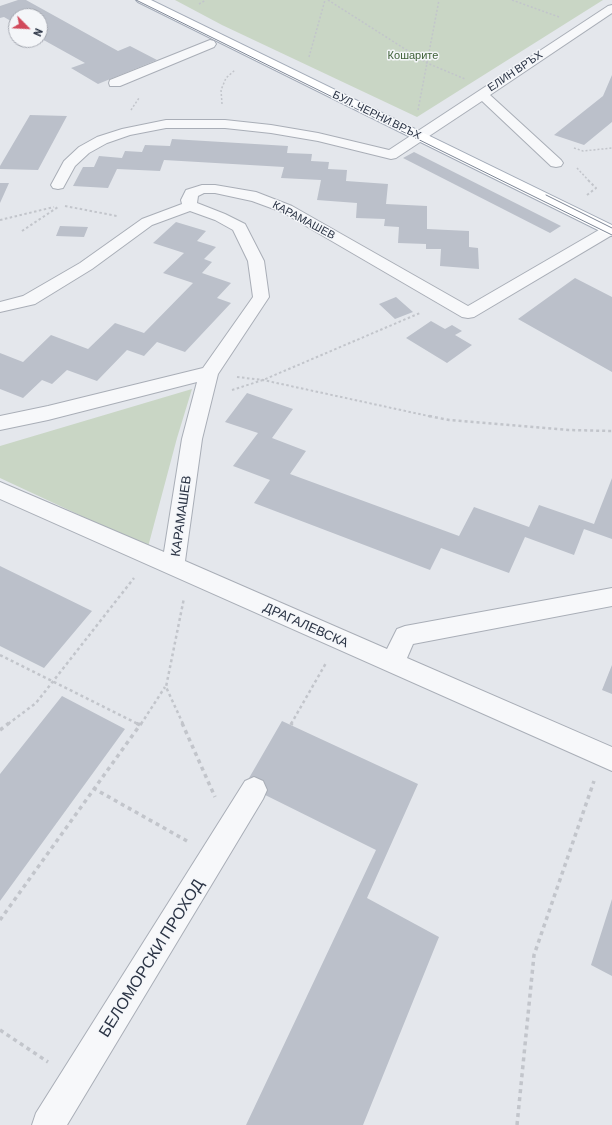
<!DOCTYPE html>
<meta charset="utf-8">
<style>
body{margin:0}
#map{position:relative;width:612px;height:1125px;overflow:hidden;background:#e4e7ec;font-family:Barlow,sans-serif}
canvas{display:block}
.north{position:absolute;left:8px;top:8px;width:40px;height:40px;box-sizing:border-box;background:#f4f6f9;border:1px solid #a4a8b1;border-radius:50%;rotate:114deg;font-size:11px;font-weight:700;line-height:16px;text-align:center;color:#2b3445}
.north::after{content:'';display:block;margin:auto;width:14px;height:18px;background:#d1495b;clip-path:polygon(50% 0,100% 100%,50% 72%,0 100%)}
</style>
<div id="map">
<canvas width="612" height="1125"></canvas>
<div class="north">N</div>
</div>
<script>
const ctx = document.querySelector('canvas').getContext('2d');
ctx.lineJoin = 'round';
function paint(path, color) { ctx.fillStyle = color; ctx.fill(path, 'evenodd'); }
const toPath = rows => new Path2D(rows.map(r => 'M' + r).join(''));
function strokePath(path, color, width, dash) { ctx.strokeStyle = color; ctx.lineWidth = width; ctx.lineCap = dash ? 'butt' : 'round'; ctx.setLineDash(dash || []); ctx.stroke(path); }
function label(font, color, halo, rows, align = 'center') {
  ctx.font = font + ' Barlow,sans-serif'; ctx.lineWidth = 3; ctx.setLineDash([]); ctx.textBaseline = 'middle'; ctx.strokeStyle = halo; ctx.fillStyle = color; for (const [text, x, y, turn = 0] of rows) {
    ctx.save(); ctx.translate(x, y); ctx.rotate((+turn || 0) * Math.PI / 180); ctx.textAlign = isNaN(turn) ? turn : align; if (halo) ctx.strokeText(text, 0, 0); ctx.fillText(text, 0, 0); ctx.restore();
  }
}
paint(toPath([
 [175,0,603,0,417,117,222,25],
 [192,389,177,438,148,547,0,478,0,446]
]), '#c9d6c5');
paint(toPath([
 [18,0,26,0,118,51,130,46,157,60,98,84,71,68,85,63,40,38,40,16,16,16,16,24,4,17,0,18,0,6],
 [612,75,612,122,584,145,554,135,603,96],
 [30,115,67,116,38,170,0,169,0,166],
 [172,139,288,146,287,153,312,154,311,161,329,162,328,169,347,170,346,181,388,184,386,204,427,206,427,229,469,231,469,247,478,248,479,269,440,266,441,249,426,249,426,244,398,243,399,227,384,226,385,219,356,218,357,203,317,200,321,180,281,178,284,167,164,160,160,171,117,169,108,188,73,186,83,167,94,167,99,156,122,158,125,151,142,152,145,145,170,146],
 [414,152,561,226,550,233,403,158],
 [0,183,9,183,0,203],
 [176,222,206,231,197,241,216,247,204,259,212,262,202,273,231,283,217,298,231,303,185,352,157,342,144,356,127,350,97,381,67,370,52,384,42,380,23,398,0,389,0,353,23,362,51,335,88,349,115,323,144,333,193,283,163,273,184,253,153,243],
 [60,226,88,227,84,237,56,236],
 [575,278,612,297,612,372,518,319],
 [396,297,413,312,395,319,379,304],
 [431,321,445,329,452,325,462,331,455,335,472,345,447,363,406,338],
 [247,393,293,409,272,438,306,451,290,474,459,536,474,507,529,527,539,505,594,524,612,478,612,539,584,529,574,555,525,537,509,573,441,548,430,570,254,503,270,480,233,466,258,433,225,422],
 [0,566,92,611,44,668,0,646],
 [612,665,612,694,602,690],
 [62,696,125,729,0,901,0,774],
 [282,721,418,784,367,898,439,937,363,1125,246,1125,376,850,245,785],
 [612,899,612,976,591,965]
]), '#bbc0ca');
const minor = toPath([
 [612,5,612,13,490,95,561,160,563,163,561,166,556,167,551,166,482,101,396,158,391,159,318,141,271,133,225,128,166,128,130,135,107,143,89,153,75,166,63,188,58,189,53,188,51,185,64,161,79,147,97,137,122,129,166,120,225,120,271,125,318,133,389,150,608,6,612,5],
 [210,40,214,41,216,44,214,47,120,86,110,86,109,83,110,80,210,40],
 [202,185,215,185,256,192,292,206,468,306,604,227,612,226,612,235,474,317,468,318,462,317,282,212,252,201,215,193,204,193,198,196,197,203,225,214,245,224,264,261,269,297,218,374,202,439,185,561,387,649,397,629,405,626,612,588,612,606,413,644,407,658,612,747,612,771,0,499,0,482,164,552,182,439,197,382,48,420,0,430,0,416,48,406,203,368,253,297,248,261,233,230,215,220,190,211,152,225,92,269,35,304,0,312,0,302,23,296,80,263,142,219,182,204,181,200,186,190,202,185],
 [254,777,263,781,267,790,263,799,67,1125,32,1125,36,1113,245,781,254,777]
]);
const major = toPath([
 [136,0,151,0,612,225,612,236,606,234,138,2,136,0]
]);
strokePath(minor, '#a9aeb7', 2);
strokePath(major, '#a3abb8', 2);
strokePath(toPath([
 [328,0,427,63,465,79],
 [512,0,559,17],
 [199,4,206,0],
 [309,57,325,0],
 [222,104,221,90,226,78,235,70],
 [131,110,139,98],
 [418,110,439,0],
 [574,148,583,151,612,148],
 [577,168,589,181]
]), '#c2c5cb', 1.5, [2, 2]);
strokePath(toPath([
 [587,195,596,188,588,180],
 [65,206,117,216],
 [0,220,54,207],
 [22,231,58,207],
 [237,377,263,380,433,417],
 [232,390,263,380,420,313]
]), '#c2c5cb', 2, [2.5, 2.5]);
strokePath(toPath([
 [429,416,449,420,568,430,612,431],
 [0,655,138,724],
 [8,724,36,703,134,578],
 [141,724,165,687],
 [183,724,166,687,184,598],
 [291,724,326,663]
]), '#c2c5cb', 2.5, [3, 3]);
strokePath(toPath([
 [182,723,215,797],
 [140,725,141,723],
 [291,725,292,723],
 [0,730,9,723],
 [93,788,187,841],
 [0,920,140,725,136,723],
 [0,1030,48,1062],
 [517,1125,534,955,594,781]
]), '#c2c5cb', 3.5, [4, 4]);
paint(minor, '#f7f8fa');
paint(major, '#fff');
strokePath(toPath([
 [136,0,612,235],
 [546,195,612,228]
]), '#7d8696', 1);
label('11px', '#3f6138', '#f4f6f9', [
 ["Кошарите",413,55]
]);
label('11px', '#2b3445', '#f4f6f9', [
 ["ЕЛИН ВРЪХ",515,71,-34],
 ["БУЛ. ЧЕРНИ ВРЪХ",377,115,26],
 ["КАРАМАШЕВ",304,220,28]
]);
label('13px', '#2b3445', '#f4f6f9', [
 ["КАРАМАШЕВ",181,516,-82],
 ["ДРАГАЛЕВСКА",306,625,24]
]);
label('16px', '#2b3445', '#f4f6f9', [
 ["БЕЛОМОРСКИ ПРОХОД",151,958,-58]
]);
</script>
